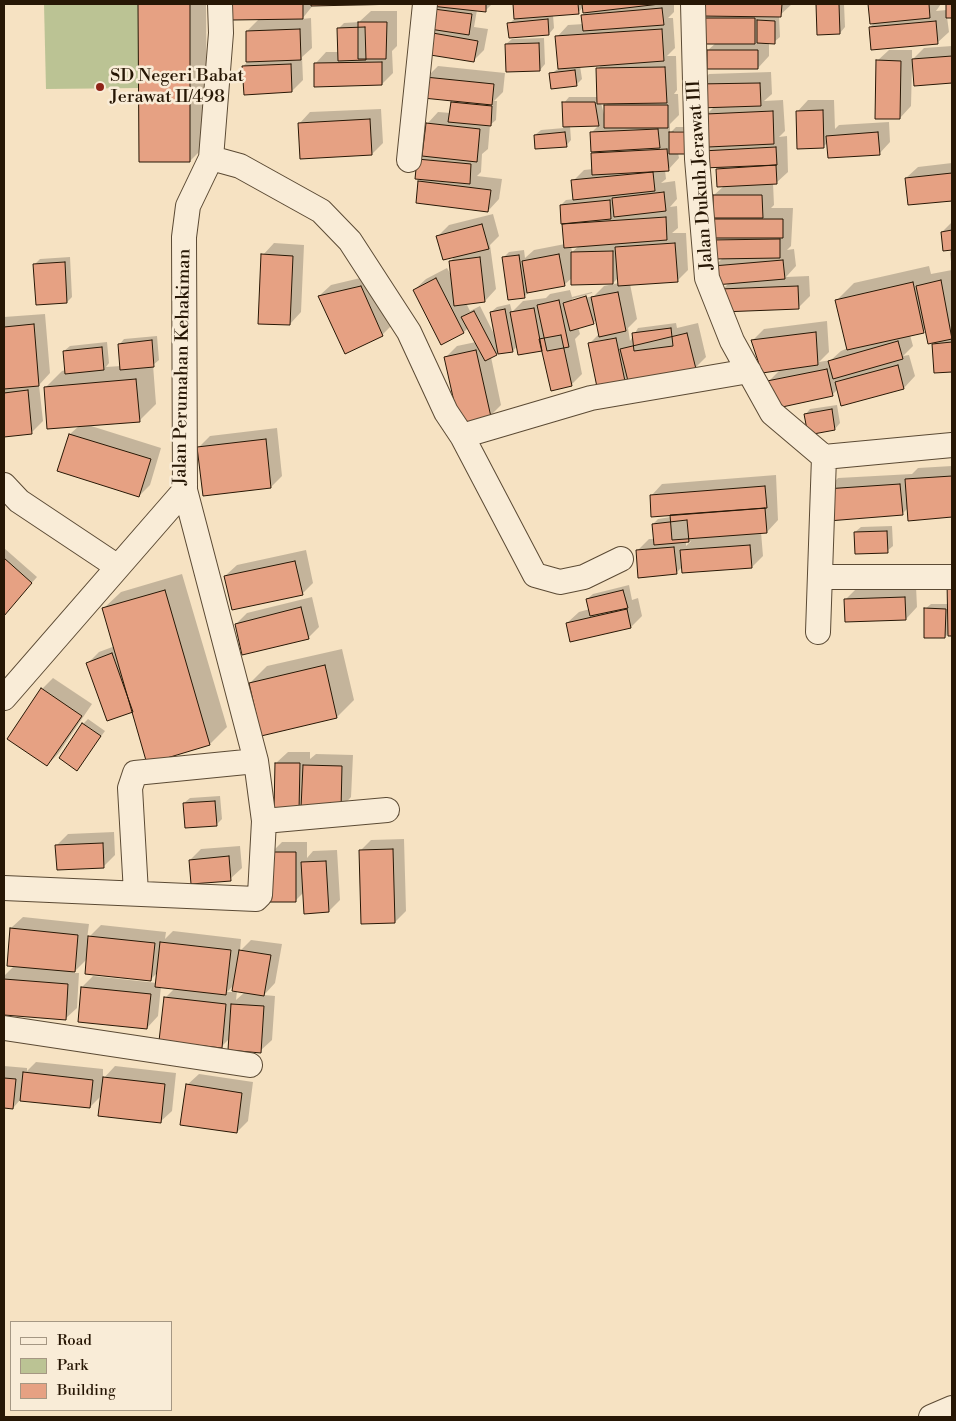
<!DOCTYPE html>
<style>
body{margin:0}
#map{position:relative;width:956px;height:1421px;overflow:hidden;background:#f6e2c2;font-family:"Libre Bodoni",serif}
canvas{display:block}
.frame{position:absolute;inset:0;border:5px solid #271705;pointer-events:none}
.legend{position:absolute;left:10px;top:1321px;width:162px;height:90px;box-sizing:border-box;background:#f9ecd7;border:1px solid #a59783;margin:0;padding:6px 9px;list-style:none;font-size:15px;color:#271705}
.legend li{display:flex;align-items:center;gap:10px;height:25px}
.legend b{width:25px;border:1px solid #a59783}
</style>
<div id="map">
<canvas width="956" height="1421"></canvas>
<div class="frame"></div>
<ul class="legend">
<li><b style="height:6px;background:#f9ecd7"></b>Road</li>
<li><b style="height:14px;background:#bbc394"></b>Park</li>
<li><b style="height:14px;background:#e6a183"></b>Building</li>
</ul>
</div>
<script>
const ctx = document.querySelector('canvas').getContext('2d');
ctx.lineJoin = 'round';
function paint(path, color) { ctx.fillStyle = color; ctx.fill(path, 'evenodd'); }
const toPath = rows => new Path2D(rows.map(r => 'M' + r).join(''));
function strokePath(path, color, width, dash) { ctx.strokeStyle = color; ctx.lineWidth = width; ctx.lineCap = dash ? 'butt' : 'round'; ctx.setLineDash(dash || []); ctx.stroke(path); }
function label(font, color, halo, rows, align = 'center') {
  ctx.font = font + ' "Libre Bodoni",serif'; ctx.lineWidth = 5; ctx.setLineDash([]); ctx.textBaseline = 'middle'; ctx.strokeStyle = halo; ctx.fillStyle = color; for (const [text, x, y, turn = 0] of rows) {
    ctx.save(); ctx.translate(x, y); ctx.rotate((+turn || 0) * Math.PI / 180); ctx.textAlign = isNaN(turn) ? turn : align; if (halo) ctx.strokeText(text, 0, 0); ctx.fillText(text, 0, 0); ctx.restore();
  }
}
paint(toPath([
 [44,4,138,4,140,88,46,89]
]), '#bbc394');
paint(toPath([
 [140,4,206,4,207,144,190,161,140,161],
 [233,4,347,4,314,4,302,19,311,18,312,48,302,57,303,80,292,91,243,66,250,60,247,31,260,18,234,19],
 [432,4,492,4,485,11,477,10,474,27,488,29,484,50,473,61,425,53],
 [515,4,674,4,674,12,668,18,673,18,675,48,667,56,676,56,677,90,674,94,678,94,679,115,670,124,670,133,676,127,694,127,694,131,674,131,679,158,668,170,665,170,666,179,661,183,675,181,677,199,670,207,677,206,678,228,672,233,686,233,688,270,677,281,630,284,637,319,628,328,630,341,638,328,676,323,677,328,698,323,706,357,695,368,626,385,589,344,600,333,597,319,593,323,578,327,580,334,575,339,582,374,571,385,543,350,517,346,513,351,498,353,491,357,501,405,490,416,445,358,457,346,476,342,468,328,464,332,414,290,426,279,447,268,452,277,450,262,456,255,438,236,449,225,493,214,499,236,490,245,496,289,485,301,466,303,470,311,480,306,495,336,491,312,497,307,510,304,512,312,523,301,546,298,550,294,570,290,572,297,592,292,593,297,604,286,619,283,619,277,613,283,573,277,564,285,530,291,524,297,504,257,509,252,524,250,525,258,534,250,565,244,563,225,566,222,561,205,566,200,575,199,573,181,584,170,593,169,592,154,596,150,592,132,599,125,570,126,571,140,566,146,535,135,541,130,564,128,564,103,569,97,598,97,598,69,602,64,580,66,582,79,576,85,551,74,559,68,557,37,568,25,584,24,583,15,587,11,583,7,578,13,553,15,554,28,549,34,509,24,515,18],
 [601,103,608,103,605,106,605,118],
 [571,246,579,246,572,252],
 [592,293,593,296,572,301,572,299],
 [701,4,792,4,779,16,780,37,774,42,769,42,769,56,758,68,708,50,716,43,702,14],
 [817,4,844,4,845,27,840,33,818,33],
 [870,4,941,4,936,11,947,10,947,4,952,4,952,17,947,17,949,32,937,43,870,27,875,22,871,22],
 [371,11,397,11,397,46,392,51,393,73,382,84,315,64,326,52,339,52,339,28,344,23,359,22],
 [544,38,545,64,540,70,506,44,512,39],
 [952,46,952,82,915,85,914,66,912,66,911,106,900,118,877,61,889,50,912,50,912,60,924,48],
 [438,66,505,73,503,92,494,101,497,101,496,120,490,125,488,149,482,154,481,172,477,176,502,179,499,199,488,211,417,202,419,181,422,178,418,159,424,154,427,124,438,112,451,113,452,103,455,100,426,78],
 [771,72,772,94,764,101,783,100,785,131,779,137,787,136,788,172,776,183,773,183,774,205,771,208,793,208,791,246,787,250,794,249,796,266,786,277,809,276,810,296,798,308,722,290,730,282,714,266,723,258,714,237,714,220,717,217,714,195,724,186,717,169,721,166,705,166,707,114,715,106,698,85,709,74],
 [808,100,834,100,835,129,839,125,889,122,890,142,879,154,828,142,823,147,797,112],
 [381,109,383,143,372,154,299,124,310,112],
 [952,163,952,199,909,204,906,178,918,167],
 [952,202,952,218,951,203],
 [952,222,952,249,944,250,942,232],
 [274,243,304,245,301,312,290,324,263,255],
 [952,251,952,370,935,372,933,345,937,341,926,329,910,335,913,346,903,356,909,355,915,376,904,388,838,389,832,395,768,382,781,369,753,340,764,329,827,321,829,352,819,362,831,360,841,351,848,348,837,300,854,283,929,266,931,274,952,270,950,253],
 [70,257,72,297,67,302,35,264,40,259],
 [373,275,393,324,382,335,319,296,331,285],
 [45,314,50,373,39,385,43,421,31,433,4,435,4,317],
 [157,336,159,360,153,365,156,404,139,421,88,425,161,448,150,485,139,496,59,470,70,434,79,426,45,388,62,371,66,370,64,351,70,346,107,342,109,363,106,367,121,366,119,345,124,339],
 [837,405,840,423,835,429,805,415,810,409],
 [277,428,282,476,271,487,199,447,210,436],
 [952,466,952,516,909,519,908,508,902,514,827,490,838,478,912,474,918,468],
 [776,475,778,520,767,532,761,532,763,556,752,567,683,566,676,573,637,551,649,539,654,539,653,524,658,519,671,517,671,514,651,496,662,484],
 [686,541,691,541,686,546],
 [892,526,893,546,887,551,855,532,861,527],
 [4,548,37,577,4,614],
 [306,550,313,583,302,594,225,576,237,565],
 [182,574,227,727,210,744,148,762,133,711,88,663,99,652,115,646,104,608,121,592],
 [952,577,952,635,949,635,949,633,945,637,925,609,931,604,948,604],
 [629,585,632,600,638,598,642,616,631,627,567,623,579,612,590,609,587,599,593,594],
 [916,586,917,607,906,619,846,599,857,588],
 [312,597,319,627,308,638,236,624,247,613],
 [342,649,354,700,337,717,250,683,267,666],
 [53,678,92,704,58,754,47,765,42,689],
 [88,719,105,731,77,769,83,724],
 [288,752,310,752,310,759,316,754,353,755,351,797,340,809,275,809,276,763],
 [220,796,222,819,216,825,184,803,190,798],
 [114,832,115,855,104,866,56,846,68,834],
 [404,839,406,911,395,922,360,851,371,840],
 [282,842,307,842,307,858,313,851,337,850,340,900,329,911,304,892,295,901,271,853],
 [240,846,242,868,230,879,190,860,201,849],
 [23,917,89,924,87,939,101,925,166,932,165,939,173,931,241,939,240,951,251,940,282,944,275,983,264,995,275,996,272,1040,260,1051,230,1038,221,1047,165,998,175,988,161,986,158,1016,147,1028,82,987,93,976,157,983,158,972,151,979,88,958,73,973,79,973,77,1008,65,1019,4,1014,4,976,14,966,11,928],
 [235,984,234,992,227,992],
 [237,991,245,992,236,1000],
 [36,1062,103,1069,103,1079,115,1066,176,1073,172,1111,160,1122,102,1095,90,1107,20,1100,13,1108,4,1107,4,1066,27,1068,27,1071],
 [199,1074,253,1082,248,1121,237,1132,187,1085]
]), '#0003');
const building = toPath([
 [138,4,190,4,190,162,139,162,138,4],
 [232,4,303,4,303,19,232,20,232,4],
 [311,4,402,4,311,6,311,4],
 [431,4,486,4,486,12,431,6,431,4],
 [513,4,578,4,579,14,514,19,513,4],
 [582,4,660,4,583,13,582,4],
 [701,4,782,4,781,17,700,16,701,4],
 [816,4,839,4,840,34,817,35,816,4],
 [868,4,929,4,930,18,870,24,868,4],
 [946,4,952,4,952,18,946,18,946,4],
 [426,8,472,14,469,35,423,28,426,8],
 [662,8,664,25,583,31,581,15,662,8],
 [696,18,755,18,755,44,696,44,696,18],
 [548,19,549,35,509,38,507,23,548,19],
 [757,20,775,21,775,44,757,43,757,20],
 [936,21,938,44,871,50,869,27,936,21],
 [358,22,387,22,386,59,358,59,358,22],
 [365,27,366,60,338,61,337,28,365,27],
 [300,29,301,60,246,62,246,31,300,29],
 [662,29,664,61,558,69,555,36,662,29],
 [427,32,478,41,474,62,424,54,427,32],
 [539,43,540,71,506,72,505,44,539,43],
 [707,50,758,50,758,69,707,69,707,50],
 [952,56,952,83,914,86,912,59,952,56],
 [876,60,901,61,900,119,875,119,876,60],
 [382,62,382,85,314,87,314,63,382,62],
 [291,64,292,92,244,95,242,66,291,64],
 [665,67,667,103,597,104,596,68,665,67],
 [575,70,577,86,551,89,549,73,575,70],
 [425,77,494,84,492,105,423,98,425,77],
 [760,83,761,106,698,108,697,84,760,83],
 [451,102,492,106,491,126,448,122,451,102],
 [562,102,595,102,599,126,563,127,562,102],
 [604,105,668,105,668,128,604,128,604,105],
 [823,110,824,148,797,149,796,111,823,110],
 [773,111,774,144,708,147,706,114,773,111],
 [370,119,372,155,300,159,298,123,370,119],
 [426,123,480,129,477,162,422,156,426,123],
 [658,129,660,148,591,152,590,132,658,129],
 [565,132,567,147,535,149,534,135,565,132],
 [669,132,689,132,690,154,669,154,669,132],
 [878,132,880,155,828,158,826,136,878,132],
 [776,147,777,165,703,168,702,151,776,147],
 [667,149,669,171,592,175,591,153,667,149],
 [417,159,471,164,470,184,415,179,417,159],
 [776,165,777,184,717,187,716,169,776,165],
 [653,172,655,191,573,200,571,180,653,172],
 [952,173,952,201,908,205,905,178,952,173],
 [418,181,491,190,488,212,416,203,418,181],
 [664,192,666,211,614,217,612,198,664,192],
 [713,195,762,195,763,218,713,218,713,195],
 [610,200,611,219,561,224,560,205,610,200],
 [666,217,667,240,564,248,562,224,666,217],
 [713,219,783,219,783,238,713,238,713,219],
 [482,224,489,249,443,260,436,236,482,224],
 [952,230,952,250,943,251,941,232,952,230],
 [780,239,780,258,712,259,711,240,780,239],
 [675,243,678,282,618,286,615,247,675,243],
 [613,251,613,284,571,285,571,252,613,251],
 [261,254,293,256,290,325,258,324,261,254],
 [559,254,565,286,527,293,522,261,559,254],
 [519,255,525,298,508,300,502,257,519,255],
 [480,257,485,302,454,306,449,261,480,257],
 [783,260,785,279,715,285,713,266,783,260],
 [65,262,67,303,36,305,33,264,65,262],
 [436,278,464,333,441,345,413,290,436,278],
 [941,280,952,339,928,344,916,286,941,280],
 [913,282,924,333,847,350,835,300,913,282],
 [361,286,383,336,345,354,318,296,361,286],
 [798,286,799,309,721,312,720,289,798,286],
 [618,292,626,331,599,337,591,297,618,292],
 [586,296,594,324,570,331,563,303,586,296],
 [559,300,569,347,547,351,537,305,559,300],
 [534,308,542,351,518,355,510,312,534,308],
 [505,309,513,352,498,354,490,312,505,309],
 [474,311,497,355,485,361,461,317,474,311],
 [34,324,39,386,4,389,4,327,34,324],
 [671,328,673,346,634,351,632,333,671,328],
 [816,332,818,365,762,373,751,340,816,332],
 [687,333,696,369,629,385,620,349,687,333],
 [561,335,572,386,551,391,539,339,561,335],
 [616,338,626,386,598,392,588,343,616,338],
 [152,340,154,367,120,370,118,344,152,340],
 [898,341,903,359,833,379,828,361,898,341],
 [952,342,952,372,934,373,932,344,952,342],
 [102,347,104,370,65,374,63,351,102,347],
 [476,350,491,417,459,424,444,357,476,350],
 [898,365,904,389,841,406,835,382,898,365],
 [827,369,833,396,773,409,767,381,827,369],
 [136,379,140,422,47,429,44,387,136,379],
 [28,390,32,434,4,437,4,393,28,390],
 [832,409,835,430,808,435,804,414,832,409],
 [69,434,151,459,139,497,57,471,69,434],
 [266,439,271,488,203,496,197,447,266,439],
 [952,476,952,517,908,521,905,479,952,476],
 [900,484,903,515,828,521,825,489,900,484],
 [765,486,767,508,651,517,650,495,765,486],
 [765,508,767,533,672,540,670,515,765,508],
 [687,520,689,542,654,545,652,524,687,520],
 [887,531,888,553,855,554,854,532,887,531],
 [750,545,752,568,682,573,680,550,750,545],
 [674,547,677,574,638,578,636,550,674,547],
 [4,558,32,583,4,616,4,558],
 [295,561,303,595,232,610,224,576,295,561],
 [947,581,952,581,952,636,948,636,947,581],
 [165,590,210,745,147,764,102,608,165,590],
 [623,590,628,608,590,616,586,599,623,590],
 [905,597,906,620,845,622,844,599,905,597],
 [301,607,309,639,242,655,235,624,301,607],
 [924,608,946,609,945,638,924,638,924,608],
 [627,609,631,628,570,642,566,623,627,609],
 [112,653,133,712,107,721,86,663,112,653],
 [325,665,337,718,261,736,249,683,325,665],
 [41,688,82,716,47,766,7,739,41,688],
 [82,723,101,736,77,771,59,758,82,723],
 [275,763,300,763,299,811,274,810,275,763],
 [303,765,342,766,341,810,301,808,303,765],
 [215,801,217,826,185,828,183,803,215,801],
 [103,843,104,868,57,870,55,845,103,843],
 [393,849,395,923,361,924,359,850,393,849],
 [269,852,296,852,296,902,269,902,269,852],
 [229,856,231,881,191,884,189,860,229,856],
 [326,861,329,912,304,914,301,862,326,861],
 [10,928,78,935,75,972,7,966,10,928],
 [88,936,155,943,151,981,85,974,88,936],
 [160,942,231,950,226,995,155,987,160,942],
 [239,950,271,955,264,996,232,991,239,950],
 [4,979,68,984,66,1020,4,1015,4,979],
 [81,987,151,994,147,1029,78,1022,81,987],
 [164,997,226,1004,222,1048,159,1041,164,997],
 [231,1004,264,1006,261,1053,228,1050,231,1004],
 [23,1072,93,1080,90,1108,20,1101,23,1072],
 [103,1077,165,1084,161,1123,98,1116,103,1077],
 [4,1078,16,1079,13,1109,4,1108,4,1078],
 [186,1084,242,1093,237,1133,180,1125,186,1084]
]);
paint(building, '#e6a183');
strokePath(building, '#271705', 1);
const street = toPath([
 [693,4,697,159,707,278,732,341,772,413,824,457,818,632],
 [211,158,240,166,321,211,350,241,409,332,446,412,462,436,535,575,560,582,584,577,621,559],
 [409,160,425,4],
 [462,436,591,398,749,371],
 [824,457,952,445],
 [4,485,19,501,118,567],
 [185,490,256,761,264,821,387,810],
 [820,577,952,577],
 [4,698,185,490,184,237,188,206,211,158,221,33,220,4],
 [4,888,256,899,260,895,264,821],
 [136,893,130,788,135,773,256,761],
 [4,1028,250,1065],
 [931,1417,952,1408]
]);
strokePath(street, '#5b4a34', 26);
strokePath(street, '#f9ecd7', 24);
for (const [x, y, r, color] of [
 [100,87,5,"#8f2418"]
]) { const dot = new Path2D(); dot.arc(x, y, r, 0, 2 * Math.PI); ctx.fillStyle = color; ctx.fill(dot); strokePath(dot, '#f9ecd7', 2); }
label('18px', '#271705', '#f9ecd7', [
 ["SD Negeri Babat",110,77],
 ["Jerawat II/498",110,98]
], 'left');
label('18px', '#271705', '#f9ecd7', [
 ["Jalan Dukuh Jerawat III",701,175,-94],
 ["Jalan Perumahan Kehakiman",183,367,-89]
]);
</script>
